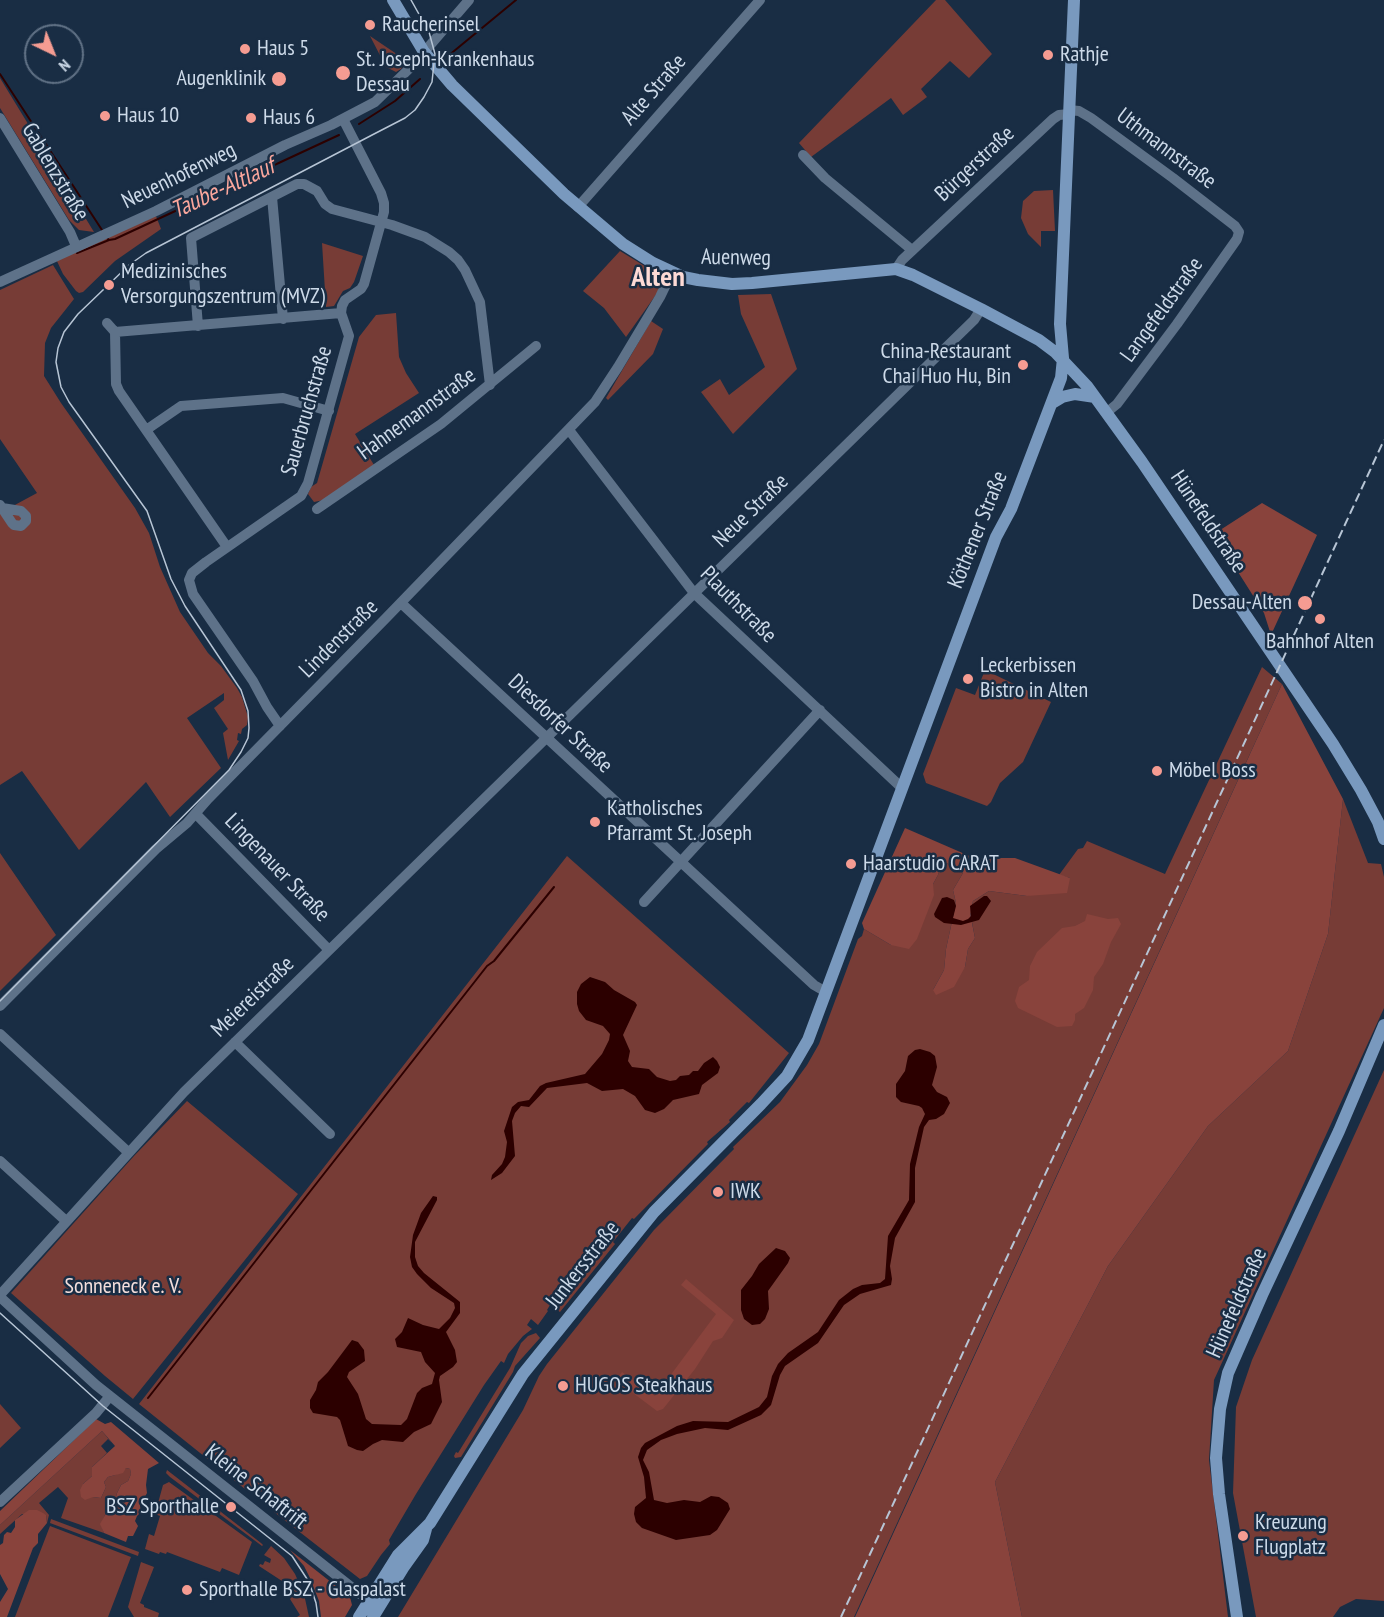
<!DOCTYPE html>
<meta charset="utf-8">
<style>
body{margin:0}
#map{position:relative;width:1384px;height:1617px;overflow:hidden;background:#192d44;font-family:"PT Sans Narrow",sans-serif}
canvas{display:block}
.north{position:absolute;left:24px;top:24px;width:60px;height:60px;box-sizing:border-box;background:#192d44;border:2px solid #617286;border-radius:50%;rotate:137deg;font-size:16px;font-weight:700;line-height:24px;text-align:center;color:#cddae9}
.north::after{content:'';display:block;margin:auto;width:21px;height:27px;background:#f59c92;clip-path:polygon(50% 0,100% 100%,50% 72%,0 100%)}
</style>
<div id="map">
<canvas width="1384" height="1617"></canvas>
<div class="north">N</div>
</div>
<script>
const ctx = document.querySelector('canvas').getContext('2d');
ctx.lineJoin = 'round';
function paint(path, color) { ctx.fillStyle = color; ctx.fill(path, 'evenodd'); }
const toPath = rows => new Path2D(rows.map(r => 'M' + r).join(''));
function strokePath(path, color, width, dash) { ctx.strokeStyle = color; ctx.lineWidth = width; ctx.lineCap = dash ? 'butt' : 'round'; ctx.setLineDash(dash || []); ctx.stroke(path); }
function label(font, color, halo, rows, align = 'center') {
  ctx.font = font + ' "PT Sans Narrow",sans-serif'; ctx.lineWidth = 5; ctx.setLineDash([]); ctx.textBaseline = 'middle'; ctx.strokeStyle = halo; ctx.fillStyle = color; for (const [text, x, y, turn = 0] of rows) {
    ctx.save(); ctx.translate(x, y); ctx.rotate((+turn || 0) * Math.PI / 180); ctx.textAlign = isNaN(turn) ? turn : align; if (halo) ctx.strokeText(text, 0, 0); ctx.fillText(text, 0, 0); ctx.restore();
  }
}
paint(toPath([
 [936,0,945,0,992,54,969,78,950,61,921,89,927,97,903,115,891,98,811,157,799,143],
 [370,36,407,61,401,69,396,72,386,67],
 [0,78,94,232,79,230,69,220,0,108],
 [1053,190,1055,231,1041,231,1041,247,1028,234,1021,218,1023,201,1034,191],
 [156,216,161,229,115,261,83,292,79,293,76,291,63,274,56,259],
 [322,243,363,256,354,282,350,288,343,291,334,306,326,307],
 [620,251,656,273,660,289,626,337,604,308,583,291],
 [53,265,74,299,51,328,45,343,44,376,61,403,135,508,149,533,160,567,180,612,208,653,221,666,237,688,242,697,248,717,247,725,242,729,241,734,238,733,237,740,239,741,228,760,223,733,228,729,214,708,224,700,224,693,187,718,221,768,170,817,146,782,79,850,22,771,0,785,0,513,37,493,0,439,0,290],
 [771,294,797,369,733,434,701,392,720,379,729,395,765,367,741,314,738,295],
 [396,313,399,357,406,373,419,393,355,434,374,465,324,500,314,502,308,494,311,487,317,483,359,337,376,315],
 [651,321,663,329,653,354,608,400,606,398],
 [1262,667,1282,684,854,1617,398,1617,523,1410,539,1376,547,1364,654,1230,731,1152,734,1149,733,1147,780,1102,807,1065,819,1044,858,939,862,936,864,929,891,945,933,884,938,875,940,865,947,863,963,873,953,890,956,903,946,949,944,970,933,990,965,967,968,949,975,938,970,912,973,901,989,891,1027,896,1070,878,1059,875,1078,849,1083,848,1087,841,1165,874],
 [985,670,1051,702,1023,762,1000,783,991,802,987,806,926,783,923,774,956,688,975,695],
 [1343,799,1368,863,1381,864,1384,877,1384,1008,1214,1380,1209,1460,1228,1617,1022,1617,995,1482,1108,1266,1208,1126,1288,1051,1328,934],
 [0,853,56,935,0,991],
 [567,856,789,1053,749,1103,747,1102,729,1120,730,1122,707,1142,708,1144,634,1219,632,1218,613,1242,615,1244,560,1312,550,1305,547,1310,548,1311,538,1325,531,1319,527,1325,532,1329,523,1336,508,1354,504,1363,501,1361,484,1385,416,1494,389,1540,390,1544,381,1555,367,1576,360,1579,274,1512,271,1496,264,1491,250,1493,139,1404],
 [1384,1070,1384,1601,1356,1599,1340,1607,1333,1617,1256,1617,1233,1493,1236,1407,1252,1360],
 [187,1101,298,1194,133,1399,105,1376,11,1293,134,1156],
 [536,1333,540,1338,515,1366,513,1372,461,1457,455,1458,454,1456,456,1452,458,1453,510,1368,521,1343,528,1336],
 [0,1404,21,1428,0,1448],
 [102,1431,112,1443,108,1439,101,1446,107,1453,92,1467,92,1476,83,1484,93,1497,101,1498,106,1487,104,1482,108,1477,115,1475,126,1468,130,1469,131,1474,128,1481,121,1485,117,1493,113,1509,105,1515,101,1524,104,1533,61,1518,68,1498,58,1487,39,1503,49,1515,47,1523,46,1515,22,1514,0,1534,0,1525],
 [167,1470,261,1543,263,1545,262,1546,170,1477,166,1473],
 [169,1482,252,1542,239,1575,222,1568,220,1572,167,1552,166,1554,160,1552,159,1554,145,1549,149,1534,154,1536,160,1516,155,1514,163,1485],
 [51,1519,139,1552,138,1556,50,1523],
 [50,1526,131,1557,108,1617,15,1617],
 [271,1546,284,1558,295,1574,304,1594,309,1617,297,1617,300,1615,290,1599,294,1594,282,1581,259,1566,260,1564,263,1565,265,1561,270,1563,271,1559,264,1555],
 [141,1562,154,1567,140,1603,144,1605,144,1607,159,1613,158,1617,134,1617,128,1607]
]), '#773c36');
paint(toPath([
 [1262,503,1317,535,1271,635,1264,613,1214,534],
 [1282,684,1343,799,1328,934,1288,1051,1208,1126,1108,1266,995,1482,1022,1617,855,1617],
 [905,828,974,858,1015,858,1070,878,1067,893,1027,896,989,891,973,901,970,913,975,938,968,949,965,967,954,987,936,995,933,990,944,970,946,949,956,903,953,890,963,873,947,863,940,865,938,875,933,884,934,895,917,939,909,949,891,945,864,929,862,923],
 [1087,914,1108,919,1118,918,1121,924,1111,942,1103,964,1094,977,1093,990,1084,1008,1075,1014,1075,1020,1072,1026,1057,1027,1018,1008,1015,1001,1019,987,1029,980,1030,966,1037,952,1062,928,1075,926,1085,921],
 [686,1279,734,1320,722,1338,713,1341,695,1369,663,1409,657,1411,625,1387,619,1380,619,1376,622,1372,655,1396,716,1314,681,1285],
 [96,1419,105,1424,111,1422,159,1463,148,1469,146,1485,147,1493,140,1506,141,1512,137,1516,135,1521,138,1526,133,1536,128,1536,126,1542,104,1533,100,1524,105,1515,113,1509,117,1493,121,1485,128,1481,131,1474,130,1469,126,1468,123,1473,108,1477,104,1482,106,1487,101,1498,93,1497,85,1500,81,1497,80,1490,83,1484,92,1476,92,1467,115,1446,102,1431,0,1525,0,1511],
 [29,1510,37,1510,43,1513,46,1515,47,1523,38,1534,38,1543,33,1548,7,1617,0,1617,0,1602,8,1589,0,1574,0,1545,3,1543,4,1535,7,1532,11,1533,15,1527,15,1520],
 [290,1550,350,1597,352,1605,345,1617,321,1617,319,1601,310,1578,304,1566]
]), '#89433c');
paint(toPath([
 [984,896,987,896,991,901,979,920,961,925,944,923,935,917,934,914,942,898,947,897,954,900,956,906,953,918,963,921,968,919,971,916,970,906],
 [590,977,605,982,614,990,635,1002,637,1005,623,1035,630,1051,628,1061,632,1067,649,1069,657,1077,670,1081,676,1080,680,1076,689,1075,693,1071,698,1071,704,1063,713,1057,717,1061,720,1067,718,1073,702,1085,699,1094,673,1100,664,1109,655,1113,645,1110,635,1096,623,1089,602,1091,587,1083,547,1088,529,1107,521,1106,515,1113,512,1121,515,1156,502,1173,491,1180,492,1175,502,1164,505,1157,507,1142,504,1131,512,1107,518,1102,529,1100,540,1086,546,1083,585,1074,602,1054,609,1040,610,1034,603,1026,586,1020,579,1011,577,1004,577,992,581,984],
 [920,1049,930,1052,935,1056,937,1067,932,1085,937,1092,947,1097,950,1103,944,1114,936,1119,929,1120,924,1127,915,1168,915,1202,895,1238,890,1266,892,1279,891,1285,860,1294,844,1305,818,1343,785,1366,780,1375,771,1405,761,1415,728,1430,705,1428,677,1434,661,1440,647,1450,643,1460,649,1472,654,1500,667,1503,684,1500,700,1502,711,1496,719,1497,728,1503,730,1509,717,1530,710,1535,676,1540,642,1528,636,1522,634,1514,635,1507,646,1498,644,1477,638,1457,641,1448,645,1443,677,1426,693,1421,728,1422,759,1407,767,1397,772,1376,778,1364,788,1353,818,1332,839,1300,853,1289,862,1285,880,1283,885,1279,888,1236,909,1200,910,1164,919,1127,925,1114,922,1108,919,1106,901,1102,896,1097,896,1084,905,1071,908,1056,915,1050],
 [433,1196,437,1197,437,1200,415,1242,415,1257,418,1266,424,1273,460,1302,460,1313,446,1332,455,1350,457,1362,453,1367,440,1376,439,1380,442,1402,431,1424,414,1432,403,1442,382,1440,373,1444,363,1451,357,1450,348,1446,340,1420,337,1417,313,1413,310,1408,310,1400,316,1390,318,1382,328,1372,352,1340,358,1342,364,1350,365,1361,349,1372,347,1377,358,1394,366,1419,372,1424,401,1425,407,1419,417,1393,422,1388,432,1384,435,1373,425,1362,421,1352,397,1347,395,1339,402,1332,408,1318,423,1325,439,1329,450,1318,455,1308,454,1303,431,1288,417,1274,412,1267,410,1257,413,1235,421,1213],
 [776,1248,785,1251,790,1258,788,1263,768,1291,769,1309,765,1319,760,1324,752,1325,744,1319,741,1310,741,1290,752,1276,759,1264]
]), '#2c0000');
strokePath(toPath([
 [448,56,516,0],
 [0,74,102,230],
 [359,124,395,101,420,79],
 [107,238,109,240,115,239,339,135],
 [77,253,109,240],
 [148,1398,487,966,494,961,554,887]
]), '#2c0000', 2);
strokePath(toPath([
 [1069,110,1079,111,1091,118,1173,178,1235,226,1239,232,1237,239,1177,324,1117,404,1106,413],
 [0,118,70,232,76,246],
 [803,155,825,178,912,250],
 [272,197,283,319],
 [578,207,760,0],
 [896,269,902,260,1053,119,1059,115,1069,114],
 [0,282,156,211,285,145,331,125,375,102,413,65,469,0],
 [107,323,115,332],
 [198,326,191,238,297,184,304,184,317,191,325,204,332,209,392,225,425,237,449,252,458,260,465,270,480,302,490,385],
 [115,332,116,384,119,391,227,547],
 [115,332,341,313],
 [146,430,181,406,283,398,329,411],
 [569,430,694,593,902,788],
 [0,505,12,523,14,525,21,526,26,521,26,516,21,511,2,508],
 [317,509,441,424,536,346],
 [401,603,814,985,826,992],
 [280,726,267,707,253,681,193,594,189,580,192,573,206,562,301,496,308,483,349,336,341,313,342,306,345,300,361,289,364,284,384,212,384,203,381,193,343,119],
 [196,814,329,950],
 [644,902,820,710],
 [0,1006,156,849,187,823,208,799,386,618,595,402,618,367,660,297,672,272],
 [0,1034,128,1152],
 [235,1042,330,1134],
 [0,1161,66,1221],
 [0,1295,184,1092,974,320,981,309],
 [0,1297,96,1385,360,1594,376,1604],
 [0,1502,96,1413,110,1396]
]), '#5e7289', 10);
strokePath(toPath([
 [393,0,424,52,452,85,564,194,623,244,653,263,683,277,698,280,732,284,752,283,896,269,913,275,981,309,1039,340,1055,352,1087,386,1142,462,1333,744,1361,790,1378,822,1384,839],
 [1052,403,1062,397,1075,394,1095,397],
 [359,1617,398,1555,430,1523,523,1374,654,1212,761,1104,787,1076,808,1040,996,537,1011,509,1061,378,1063,358,1060,324,1074,0],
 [373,1617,403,1568,423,1540,426,1529],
 [1237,1617,1219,1494,1216,1458,1220,1409,1228,1373,1262,1295,1339,1131,1384,1025]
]), '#7999be', 12);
strokePath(toPath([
 [0,1001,229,770,241,752,248,738,249,728,248,711,241,690,185,606,171,579,147,511,69,402,61,387,56,362,58,348,64,332,78,314,129,265,146,253,374,134,405,118,415,110,424,97,432,82,435,54,429,32,411,0],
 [0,1313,103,1406,292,1556,309,1582,316,1603,318,1617]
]), '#b7c5d5', 1.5);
strokePath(toPath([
 [841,1617,1384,440]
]), '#b7c5d5', 2, [9, 4.5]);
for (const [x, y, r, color] of [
 [370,25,6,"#f59c92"],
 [245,49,6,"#f59c92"],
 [1048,55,6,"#f59c92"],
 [343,73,8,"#f59c92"],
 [279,79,8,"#f59c92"],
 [105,116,6,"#f59c92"],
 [251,118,6,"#f59c92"],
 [109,285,6,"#f59c92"],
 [1023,365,6,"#f59c92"],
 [1305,603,8,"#f59c92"],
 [1320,619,6,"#f59c92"],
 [968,679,6,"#f59c92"],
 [1157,771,6,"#f59c92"],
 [595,822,6,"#f59c92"],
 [851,864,6,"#f59c92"],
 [718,1192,6,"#f59c92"],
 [563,1386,6,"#f59c92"],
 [231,1507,6,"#f59c92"],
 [1243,1536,6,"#f59c92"],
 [187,1590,6,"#f59c92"]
]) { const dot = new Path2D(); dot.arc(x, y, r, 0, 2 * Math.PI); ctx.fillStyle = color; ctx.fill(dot); strokePath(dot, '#192d44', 2); }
label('22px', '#cddae9', '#192d44', [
 ["Raucherinsel",382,25],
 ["Haus 5",257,49],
 ["Rathje",1060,55],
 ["St. Joseph-Krankenhaus",356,60],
 ["Dessau",356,85],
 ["Augenklinik",266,79,"right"],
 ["Haus 10",117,116],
 ["Haus 6",263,118],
 ["Medizinisches",121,272],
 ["Versorgungszentrum (MVZ)",121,297],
 ["China-Restaurant",1011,352,"right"],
 ["Chai Huo Hu, Bin",1011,377,"right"],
 ["Dessau-Alten",1292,603,"right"],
 ["Bahnhof Alten",1320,642,"center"],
 ["Leckerbissen",980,666],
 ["Bistro in Alten",980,691],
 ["Möbel Boss",1169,771],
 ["Katholisches",607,809],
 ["Pfarramt St. Joseph",607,834],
 ["Haarstudio CARAT",863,864],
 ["IWK",730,1192],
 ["HUGOS Steakhaus",575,1386],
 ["BSZ Sporthalle",219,1507,"right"],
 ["Kreuzung",1255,1523],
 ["Flugplatz",1255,1548],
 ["Sporthalle BSZ - Glaspalast",199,1590]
], 'left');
label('22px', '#cddae9', '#192d44', [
 ["Alte Straße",654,90,-49],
 ["Uthmannstraße",1166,149,37],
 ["Bürgerstraße",975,164,-43],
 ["Gablenzstraße",55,172,59],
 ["Neuenhofenweg",179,176,-26],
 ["Auenweg",736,258,1],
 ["Langefeldstraße",1162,310,-54],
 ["Sauerbruchstraße",307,411,-74],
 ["Hahnemannstraße",417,414,-36],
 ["Neue Straße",751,511,-44],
 ["Hünefeldstraße",1208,522,56],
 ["Köthener Straße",978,530,-68],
 ["Plauthstraße",738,605,45],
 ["Lindenstraße",339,639,-45],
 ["Diesdorfer Straße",560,724,43],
 ["Lingenauer Straße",277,868,46],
 ["Meiereistraße",253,997,-44],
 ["Junkersstraße",583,1265,-52],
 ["Hünefeldstraße",1237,1303,-66],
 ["Kleine Schaftrift",256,1487,38]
]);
label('22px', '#f4dedb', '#192d44', [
 ["Sonneneck e. V.",123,1287]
]);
label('italic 24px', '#fba79d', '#192d44', [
 ["Taube-Altlauf",223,189,-25]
]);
label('bold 28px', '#fddad5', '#192d44', [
 ["Alten",658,278]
]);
</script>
